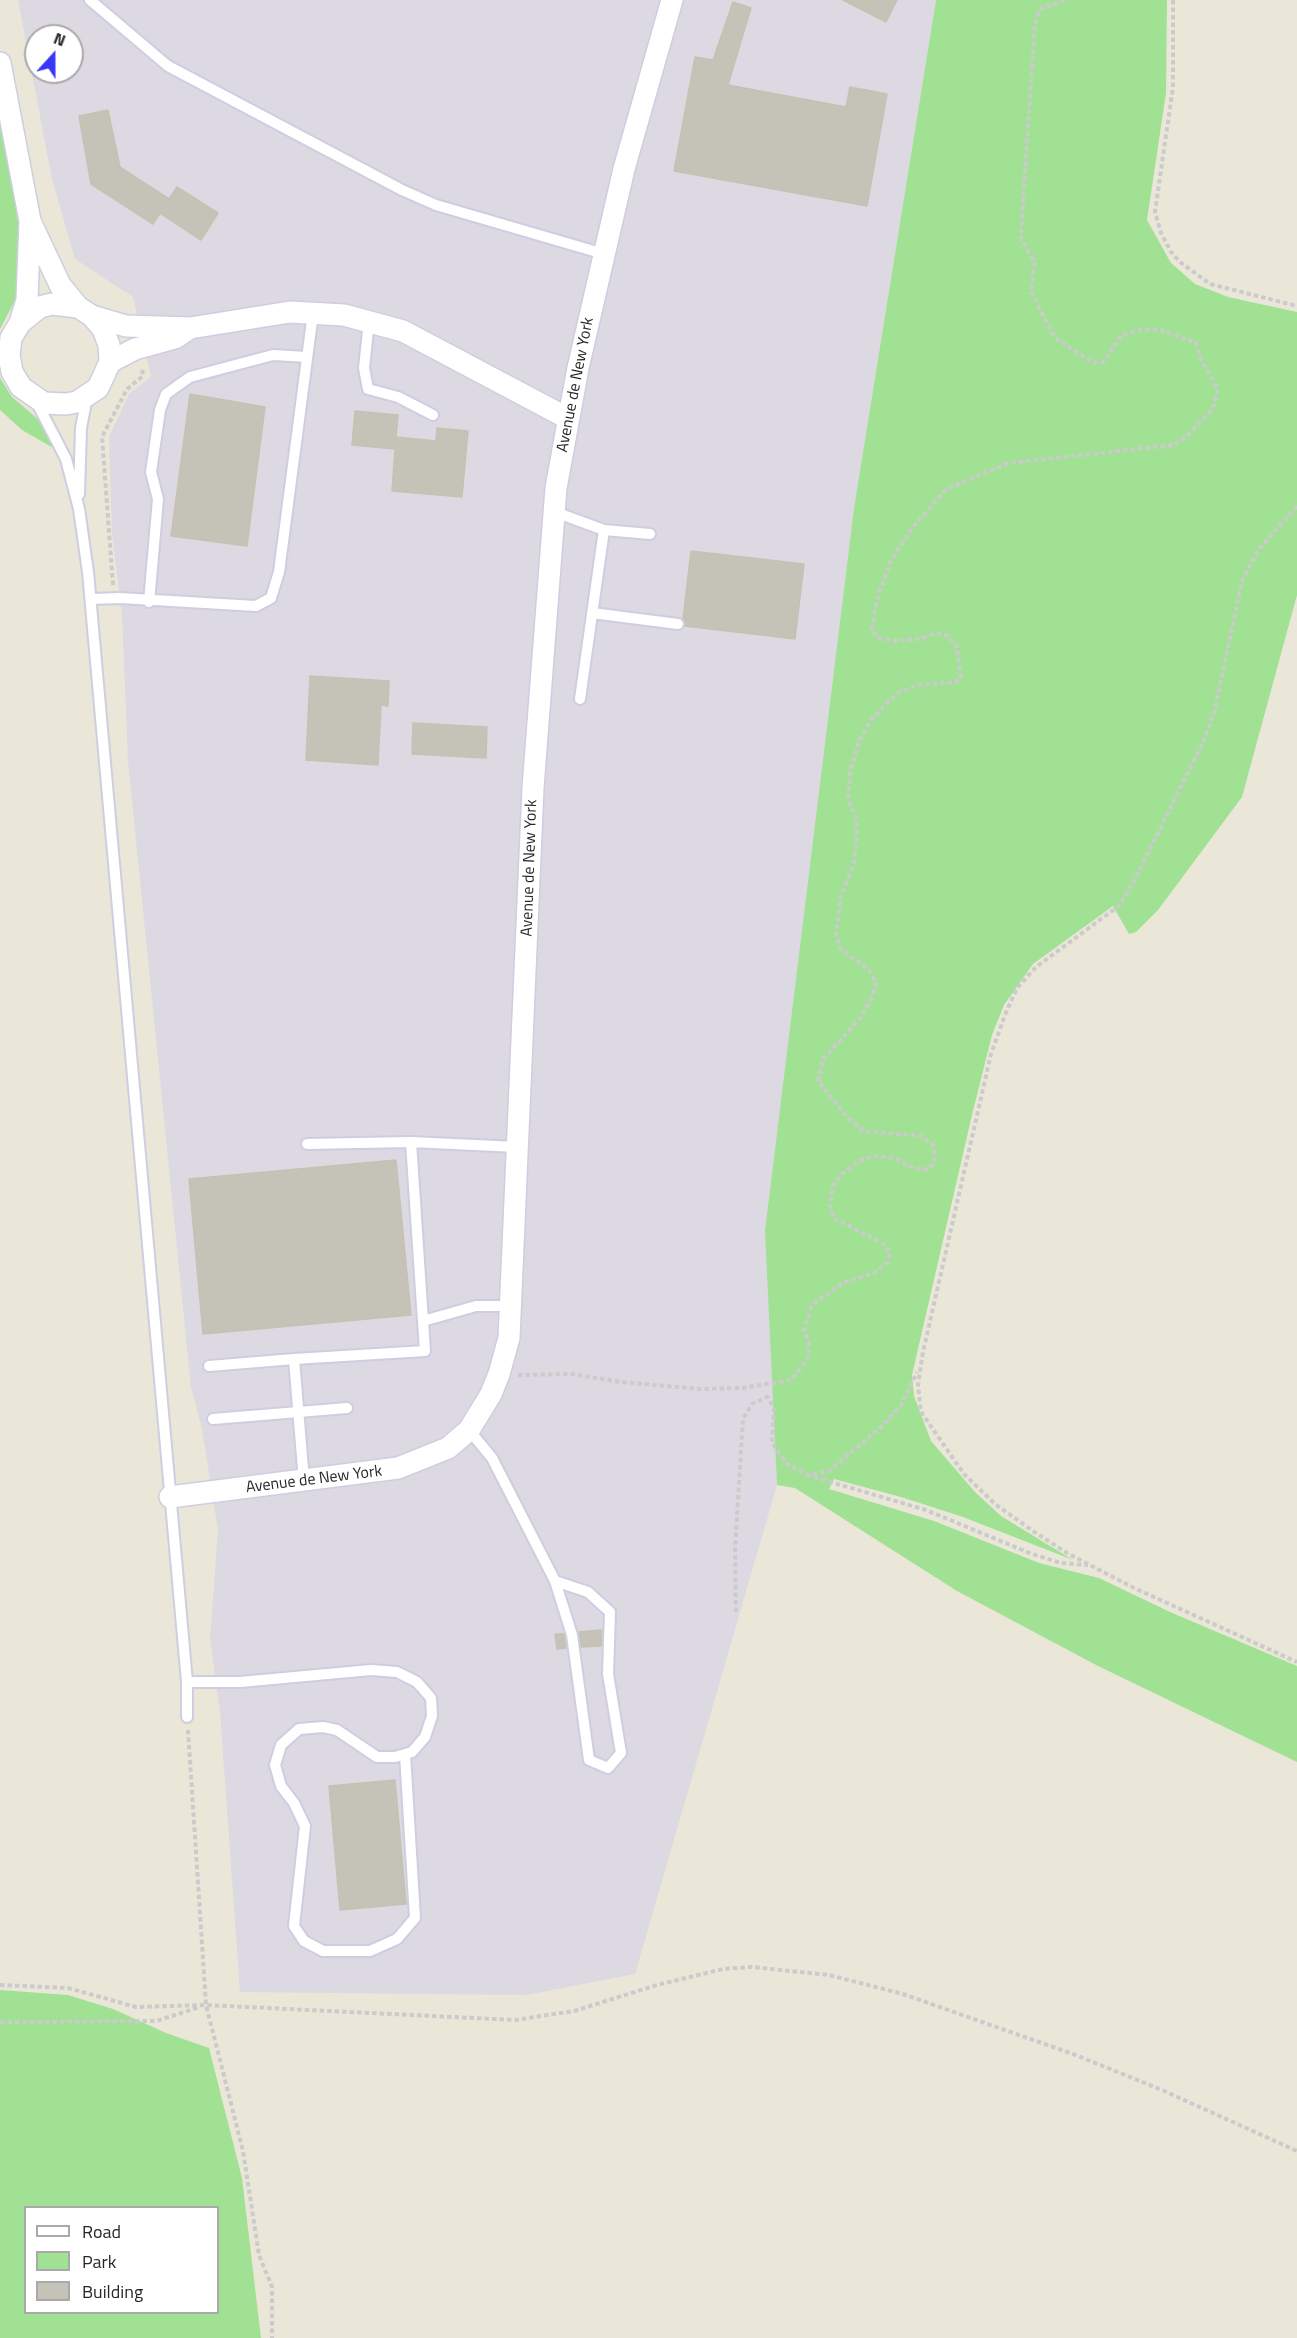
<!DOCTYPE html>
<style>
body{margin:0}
#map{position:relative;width:1297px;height:2338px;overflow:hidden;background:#eae6d8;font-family:"Titillium Web",sans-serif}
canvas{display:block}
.legend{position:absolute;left:24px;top:2206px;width:195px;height:108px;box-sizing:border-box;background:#fff;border:2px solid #a9a9a9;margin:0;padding:8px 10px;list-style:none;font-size:18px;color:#272727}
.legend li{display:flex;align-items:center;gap:12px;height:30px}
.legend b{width:30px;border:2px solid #a9a9a9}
.north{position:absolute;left:24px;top:24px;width:60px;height:60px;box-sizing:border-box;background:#fff;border:2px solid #a9a9a9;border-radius:50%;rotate:21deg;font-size:16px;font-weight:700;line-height:24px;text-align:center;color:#272727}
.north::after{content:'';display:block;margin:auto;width:21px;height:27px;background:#3938f7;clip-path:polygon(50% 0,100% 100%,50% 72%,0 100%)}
</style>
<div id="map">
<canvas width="1297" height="2338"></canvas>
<ul class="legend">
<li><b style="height:8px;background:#fff"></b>Road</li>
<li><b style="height:16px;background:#a0e194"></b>Park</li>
<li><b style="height:16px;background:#c5c2b8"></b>Building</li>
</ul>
<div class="north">N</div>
</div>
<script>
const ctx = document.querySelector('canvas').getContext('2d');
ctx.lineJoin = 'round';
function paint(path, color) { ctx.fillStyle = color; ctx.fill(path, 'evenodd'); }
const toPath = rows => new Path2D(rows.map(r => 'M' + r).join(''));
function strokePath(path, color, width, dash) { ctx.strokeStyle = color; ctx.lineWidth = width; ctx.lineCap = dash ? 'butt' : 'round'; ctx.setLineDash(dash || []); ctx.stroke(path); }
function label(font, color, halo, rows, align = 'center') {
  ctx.font = font + ' "Titillium Web",sans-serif'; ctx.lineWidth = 4.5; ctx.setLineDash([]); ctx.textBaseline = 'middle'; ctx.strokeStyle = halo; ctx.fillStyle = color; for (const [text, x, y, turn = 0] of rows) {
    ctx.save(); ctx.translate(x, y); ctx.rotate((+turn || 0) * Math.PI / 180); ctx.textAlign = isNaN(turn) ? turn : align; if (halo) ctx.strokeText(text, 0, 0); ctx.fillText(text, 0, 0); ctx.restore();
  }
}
paint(toPath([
 [18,0,936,0,854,508,766,1231,777,1485,635,1974,526,1995,240,1992,220,1712,210,1639,218,1530,202,1429,191,1387,128,761,122,615,112,533,109,437,129,394,151,377,133,297,75,259,52,179],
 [36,36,72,36,72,72,36,72]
]), '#ddd9e2');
paint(toPath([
 [936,0,1167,0,1166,93,1147,220,1171,263,1195,284,1228,297,1297,312,1297,595,1242,797,1158,910,1136,932,1129,934,1113,906,1033,964,1004,1005,992,1035,972,1115,912,1375,914,1396,931,1441,975,1492,1001,1516,1073,1560,963,1517,901,1497,834,1479,829,1489,934,1521,1039,1563,1099,1578,1170,1612,1297,1666,1297,1762,1098,1666,957,1591,795,1488,777,1485,765,1231,854,508],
 [0,121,20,231,19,293,0,329],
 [0,378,12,397,40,421,55,449,22,430,0,410],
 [0,1990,68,1995,113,2009,166,2033,209,2048,242,2178,261,2338,0,2338],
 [26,2208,218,2208,218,2312,26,2312]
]), '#a0e194');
const building = toPath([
 [843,0,897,0,886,22,843,0],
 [733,2,751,8,728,85,846,107,850,87,887,94,867,206,674,171,695,57,713,60,733,2],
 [108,110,120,167,169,199,177,187,218,213,201,240,160,213,153,224,91,184,79,116,108,110],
 [190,394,265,407,247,546,171,536,190,394],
 [355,411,398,415,395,449,352,445,355,411],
 [437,428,468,431,462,497,392,491,396,437,436,441,437,428],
 [691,551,804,564,795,639,685,626,683,619,691,551],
 [310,676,389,681,388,706,381,705,378,765,306,760,310,676],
 [413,723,487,727,486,758,412,754,413,723],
 [396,1160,411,1315,203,1334,189,1179,396,1160],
 [602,1630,601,1646,581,1647,579,1632,602,1630],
 [555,1634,564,1634,566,1648,557,1649,555,1634],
 [395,1780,406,1904,340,1910,329,1786,395,1780]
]);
paint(building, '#c5c2b8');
strokePath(building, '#c5c2b2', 1.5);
const lane = toPath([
 [90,0,168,66,402,190,436,205,604,254],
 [369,321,364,368,368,389,398,397,433,415],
 [37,403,66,459,79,509,88,572,187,1682,187,1717],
 [79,494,81,428,87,397],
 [555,512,604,530,580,699],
 [604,530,650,534],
 [91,599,120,598,256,606,271,598,279,572,313,313],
 [149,602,158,499,151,472,160,410,166,394,190,377,273,355,307,357],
 [592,613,678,624],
 [411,1142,517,1147],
 [423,1321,476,1306,511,1306],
 [209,1366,294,1359],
 [213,1419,347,1408],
 [469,1430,492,1458,555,1581,572,1635,589,1760,608,1768,621,1753,608,1674,610,1612,588,1592,555,1581],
 [304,1481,294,1359,425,1351,411,1142,307,1144],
 [187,1682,240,1682,371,1670,397,1672,417,1682,431,1698,432,1716,425,1737,412,1752,395,1757,377,1757,337,1730,323,1727,299,1729,281,1745,275,1765,281,1786,294,1803,305,1826,294,1926,304,1941,323,1951,370,1951,397,1939,415,1918,405,1754]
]);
const street = toPath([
 [0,63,30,221,27,300,20,323],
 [30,221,60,285,78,307,92,316,103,329,109,345,110,362,98,388,77,402,66,404,44,403,21,387,12,372,9,355,11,338,20,323,40,307,52,304,78,307],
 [92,316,126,326,190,328],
 [110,362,135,349,175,338,190,328,290,312,344,315,403,331,569,419],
 [170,1497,398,1468,448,1448,469,1430,491,1394,499,1374,509,1338,533,788,556,488,578,368,624,169,672,0]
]);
strokePath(lane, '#cecee0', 14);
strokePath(street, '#cecee0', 24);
strokePath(toPath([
 [1173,0,1173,87,1155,212,1161,233,1171,252,1180,262,1210,284,1297,306],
 [1297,506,1258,550,1242,581,1215,709,1205,738,1135,879,1120,905,1036,967,1017,988,1005,1015,991,1054,923,1352,918,1385,921,1412,964,1474,995,1504,1033,1531,1067,1553,1132,1587,1297,1662],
 [113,585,102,437,127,389,143,376,142,367],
 [518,1375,572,1374,621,1382,701,1389,742,1388,791,1380,808,1359,809,1342,804,1330,812,1305,843,1283,874,1273,888,1262,890,1253,884,1244,834,1218,830,1206,833,1186,842,1174,857,1162,873,1156,894,1158,916,1169,930,1169,935,1158,933,1145,921,1136,863,1131,847,1117,818,1081,823,1059,859,1020,872,997,876,983,870,971,841,949,836,936,841,895,854,863,857,835,856,817,848,799,850,772,859,742,871,720,896,694,918,685,956,682,961,677,956,644,946,635,936,633,919,639,897,641,878,638,872,629,877,599,891,560,914,526,946,489,1009,463,1173,445,1185,438,1213,409,1218,389,1201,359,1196,343,1161,330,1141,330,1121,335,1104,362,1094,363,1055,338,1031,292,1035,262,1021,239,1022,215,1035,24,1040,9,1066,0],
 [807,1475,926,1510,1032,1554,1061,1563,1088,1565],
 [736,1612,735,1550,743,1418,752,1404,767,1397,774,1407,772,1443,786,1463,807,1475,829,1471,882,1426,901,1405,917,1372],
 [188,1730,206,2005,243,2151,259,2255,272,2287,272,2338],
 [0,1985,68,1988,136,2007,206,2005,515,2020,574,2011,657,1985,723,1969,752,1967,829,1975,903,1994,1073,2054,1162,2090,1297,2151],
 [0,2022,156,2021,200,2007]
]), '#cbcbcb', 4, [4.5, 3]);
strokePath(lane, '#fff', 10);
strokePath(street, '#fff', 21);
label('16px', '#272727', '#fff', [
 ["Avenue de New York",576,385,-79],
 ["Avenue de New York",530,868,-88],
 ["Avenue de New York",314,1480,-7]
]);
</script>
